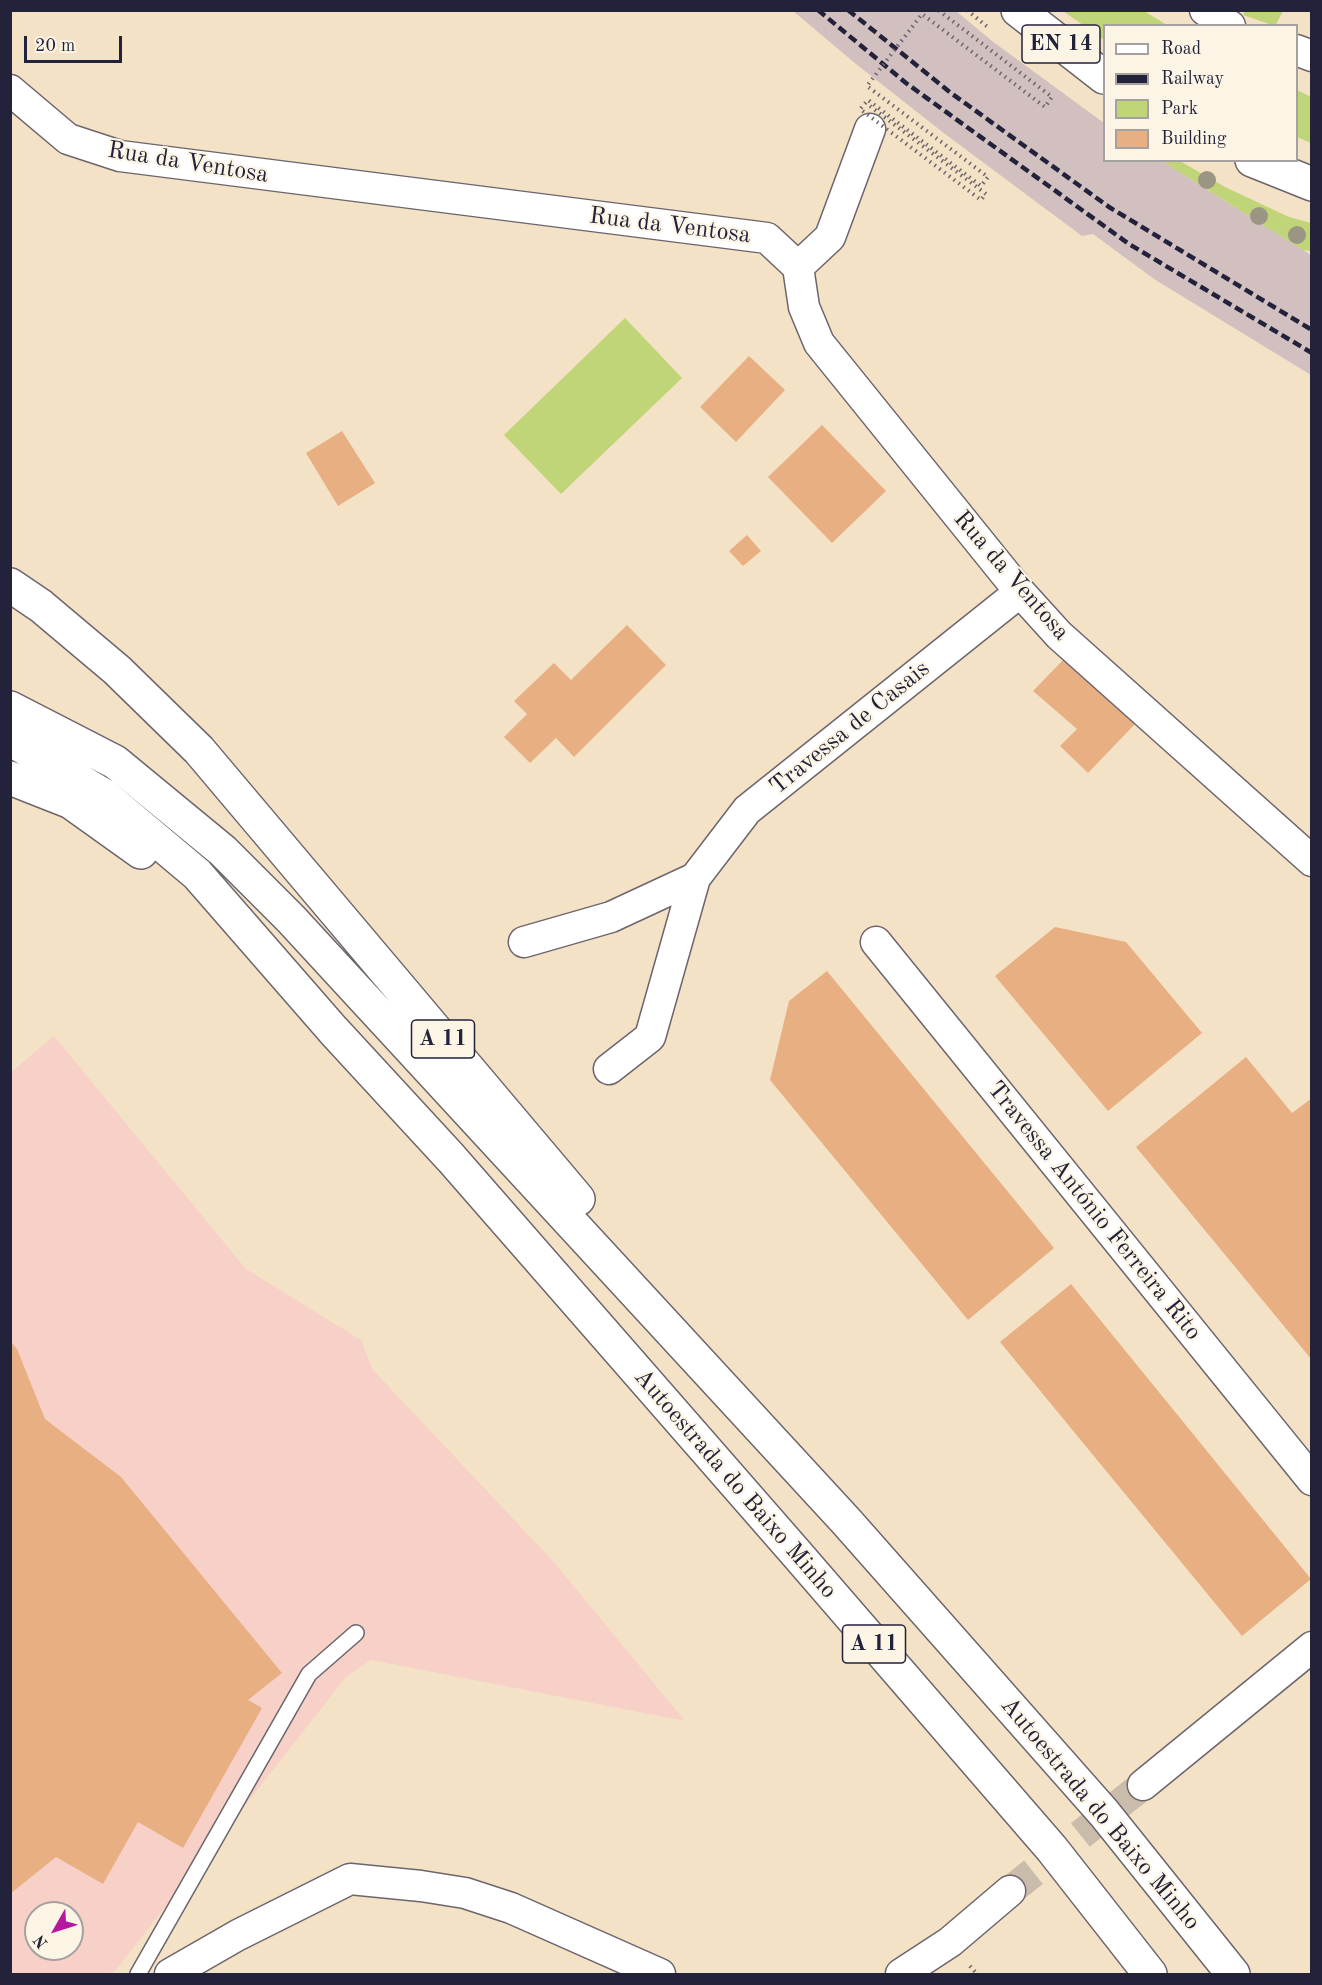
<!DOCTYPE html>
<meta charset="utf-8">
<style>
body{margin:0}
#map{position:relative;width:1322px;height:1985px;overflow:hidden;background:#f4e2c6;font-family:"Old Standard TT",serif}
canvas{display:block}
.frame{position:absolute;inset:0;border:12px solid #22223b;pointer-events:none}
.legend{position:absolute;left:1103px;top:24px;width:195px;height:138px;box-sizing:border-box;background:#fcf5e5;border:2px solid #a5a1a1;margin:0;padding:8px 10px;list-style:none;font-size:18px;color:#22223b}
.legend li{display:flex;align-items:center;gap:12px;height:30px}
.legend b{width:30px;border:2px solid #a5a1a1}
.north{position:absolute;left:24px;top:1901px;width:60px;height:60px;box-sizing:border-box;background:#fcf5e5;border:2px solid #a5a1a1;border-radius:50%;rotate:231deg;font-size:16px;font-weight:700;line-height:24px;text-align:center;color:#22223b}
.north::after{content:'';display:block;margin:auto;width:21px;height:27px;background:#b5179e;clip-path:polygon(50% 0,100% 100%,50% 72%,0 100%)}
.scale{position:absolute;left:24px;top:36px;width:98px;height:27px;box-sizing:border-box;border:3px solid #22223b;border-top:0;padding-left:8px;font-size:18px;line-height:21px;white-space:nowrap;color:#22223b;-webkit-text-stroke:4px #fcf5e5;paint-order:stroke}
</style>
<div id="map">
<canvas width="1322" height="1985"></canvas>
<div class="frame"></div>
<ul class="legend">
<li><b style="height:8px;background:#fff"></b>Road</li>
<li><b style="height:8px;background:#22223b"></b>Railway</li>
<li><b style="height:16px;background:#c0d478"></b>Park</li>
<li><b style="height:16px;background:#e8af83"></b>Building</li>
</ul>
<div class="north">N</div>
<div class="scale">20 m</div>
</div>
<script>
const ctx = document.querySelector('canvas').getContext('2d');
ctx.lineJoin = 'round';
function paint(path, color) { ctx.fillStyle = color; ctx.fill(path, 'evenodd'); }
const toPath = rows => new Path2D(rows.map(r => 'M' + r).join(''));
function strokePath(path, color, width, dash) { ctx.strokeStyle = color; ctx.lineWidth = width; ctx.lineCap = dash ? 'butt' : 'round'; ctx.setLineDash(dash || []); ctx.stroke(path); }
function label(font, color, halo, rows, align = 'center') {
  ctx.font = font + ' "Old Standard TT",serif'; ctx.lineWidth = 4.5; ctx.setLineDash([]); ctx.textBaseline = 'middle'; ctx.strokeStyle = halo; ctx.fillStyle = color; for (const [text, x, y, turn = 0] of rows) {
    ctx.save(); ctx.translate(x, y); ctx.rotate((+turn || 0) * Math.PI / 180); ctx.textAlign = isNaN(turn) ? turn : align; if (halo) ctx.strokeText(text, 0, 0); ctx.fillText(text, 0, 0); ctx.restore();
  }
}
paint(toPath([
 [54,1036,246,1269,361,1340,373,1370,553,1561,685,1721,371,1660,346,1677,115,1971,108,1974,11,1974,10,1073],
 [36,1913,72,1913,72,1949,36,1949]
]), '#f7d1c7');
paint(toPath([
 [793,11,956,11,992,41,1104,123,1104,160,1162,161,1311,255,1311,375,1154,279,1093,234,1082,236,945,134,856,64]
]), '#d2bfc0');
paint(toPath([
 [1063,11,1144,11,1167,25,1104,26,1104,40],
 [1245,11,1245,10,1283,11,1275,26,1243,15],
 [1297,90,1311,97,1311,143,1297,137],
 [1162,161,1180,161,1225,187,1289,217,1311,223,1311,251,1303,250],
 [625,318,682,378,561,494,504,435]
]), '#c0d478');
paint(toPath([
 [749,356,785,390,736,442,700,407],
 [822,425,886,491,832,543,768,477],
 [342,431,375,483,338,506,306,453],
 [747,535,761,551,743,566,729,551],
 [627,625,666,665,574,757,556,738,530,763,504,737,527,714,514,701,554,663,571,680],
 [1064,659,1136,723,1088,773,1060,746,1077,729,1033,691],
 [1055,927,1126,942,1202,1033,1108,1111,995,976],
 [827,971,1054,1248,968,1320,770,1080,789,1001],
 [1246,1057,1292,1113,1312,1098,1312,1360,1136,1147],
 [1071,1284,1311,1579,1242,1636,1000,1342],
 [10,1341,17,1349,45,1419,121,1477,282,1673,248,1700,262,1708,183,1848,138,1822,103,1884,56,1857,10,1894]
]), '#e8af83');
strokePath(toPath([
 [1010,1891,1143,1785]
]), '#cabcaa', 30, [30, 15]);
const lane = toPath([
 [138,1974,309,1674,356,1633]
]);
const street = toPath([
 [1205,10,1230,26],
 [1296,50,1312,56],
 [10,90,68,139,120,156,767,238,798,267,804,307,819,343,1020,592,1059,635,1312,861],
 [798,267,830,237,870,129],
 [524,942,611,917,695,878,747,810,1020,592],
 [876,942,1312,1480],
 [609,1069,650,1037,695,878],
 [1143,1785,1312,1647],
 [170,1974,238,1935,350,1879,421,1886,465,1893,511,1908,660,1974],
 [901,1974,950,1942,1010,1891]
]);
const primary = toPath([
 [1018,10,1104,77],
 [1252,160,1312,184]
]);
const highway = toPath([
 [10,585,41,606,117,670,199,750,578,1199],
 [10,708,115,762,223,851,291,919,846,1521,1104,1813,1233,1974],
 [10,739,103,795,197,874,333,1030,451,1158,796,1553,1052,1849,1150,1974],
 [10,778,71,802,141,852]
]);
strokePath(lane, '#6c656c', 18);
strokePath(street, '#6c656c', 33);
strokePath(primary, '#6c656c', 36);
strokePath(highway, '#6c656c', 36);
strokePath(toPath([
 [967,10,990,29],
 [970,1966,977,1974]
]), '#6c656c', 4, [1.5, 4.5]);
strokePath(lane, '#fff', 15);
strokePath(street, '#fff', 30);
strokePath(primary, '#fff', 33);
strokePath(highway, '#fff', 33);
strokePath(toPath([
 [818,10,906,83,1129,244,1312,353],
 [848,10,951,93,1109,207,1312,330]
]), '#22223b', 4.5, [9, 4.5]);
strokePath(toPath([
 [870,106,986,194,981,200,860,109,868,100,981,186,988,177,867,86,922,14,1045,107,1052,97,938,10]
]), '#6c656c', 4, [1.5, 4.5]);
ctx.fillStyle = '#9a9683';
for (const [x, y] of [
 [1207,180],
 [1259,216],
 [1297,235]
]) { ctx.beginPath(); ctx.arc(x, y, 9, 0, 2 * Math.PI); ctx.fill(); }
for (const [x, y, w] of [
 [1061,44,78],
 [443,1039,63],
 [874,1644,63]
]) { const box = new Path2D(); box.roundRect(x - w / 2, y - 19, w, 38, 4.5); ctx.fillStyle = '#fcf5e5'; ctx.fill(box); strokePath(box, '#22223b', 1.5); }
label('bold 22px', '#22223b', null, [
 ["EN 14",1061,44],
 ["A 11",443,1039],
 ["A 11",874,1644]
]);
label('24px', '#22223b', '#fcf5e5', [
 ["Rua da Ventosa",188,163,9],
 ["Rua da Ventosa",670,226,7],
 ["Rua da Ventosa",1011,576,49],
 ["Travessa de Casais",850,728,-39],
 ["Travessa António Ferreira Rito",1094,1211,51],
 ["Autoestrada do Baixo Minho",735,1484,49],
 ["Autoestrada do Baixo Minho",1100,1814,50]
]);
</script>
